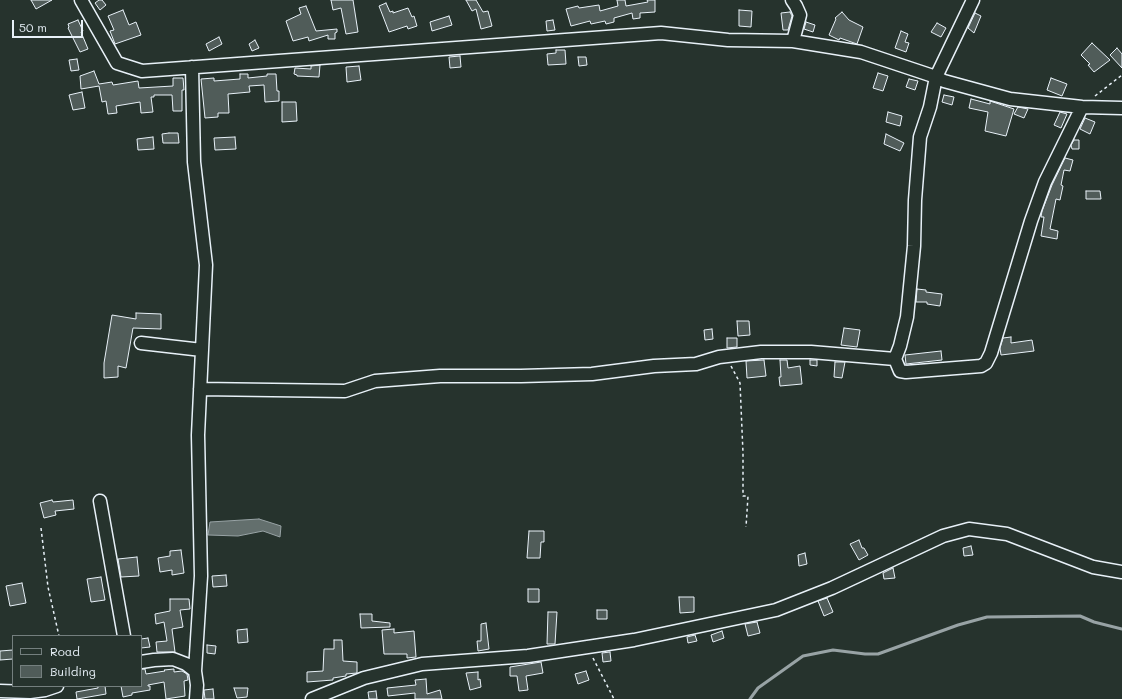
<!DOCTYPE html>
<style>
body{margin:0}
#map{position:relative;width:1122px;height:699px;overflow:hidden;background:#26332d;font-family:Mali,sans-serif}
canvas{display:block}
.legend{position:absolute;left:12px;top:635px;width:130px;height:52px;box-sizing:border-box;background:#26332d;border:1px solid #747f7e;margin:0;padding:5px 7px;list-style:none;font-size:12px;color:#e8f1f8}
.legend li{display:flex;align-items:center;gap:8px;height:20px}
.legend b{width:20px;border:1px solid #747f7e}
.scale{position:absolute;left:12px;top:20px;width:71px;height:18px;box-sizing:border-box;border:2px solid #e8f1f8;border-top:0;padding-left:5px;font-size:12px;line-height:14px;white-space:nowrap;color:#e8f1f8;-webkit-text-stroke:3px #26332d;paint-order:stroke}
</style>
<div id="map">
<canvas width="1122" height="699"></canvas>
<ul class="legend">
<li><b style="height:5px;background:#26332d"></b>Road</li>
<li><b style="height:11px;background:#505c59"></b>Building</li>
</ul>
<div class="scale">50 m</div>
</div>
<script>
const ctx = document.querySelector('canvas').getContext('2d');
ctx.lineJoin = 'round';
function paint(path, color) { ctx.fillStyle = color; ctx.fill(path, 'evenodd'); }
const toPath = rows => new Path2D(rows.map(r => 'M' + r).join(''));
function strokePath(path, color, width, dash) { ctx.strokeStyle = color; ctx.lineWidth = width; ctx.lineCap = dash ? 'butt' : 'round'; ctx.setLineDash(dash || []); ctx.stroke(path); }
const water = toPath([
 [259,519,281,526,280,537,263,531,238,536,208,535,210,522,259,519]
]);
paint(water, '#636f6d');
strokePath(water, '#98a3a5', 1);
strokePath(toPath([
 [750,699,758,688,803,656,833,650,865,654,878,654,958,625,987,617,1080,616,1094,622,1122,629]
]), '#98a3a5', 3);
const building = toPath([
 [31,0,52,0,36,9,31,0],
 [99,0,102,0,106,5,100,10,95,3,99,0],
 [331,0,353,0,358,32,346,34,341,8,333,10,331,0],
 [466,0,476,0,483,12,488,11,492,26,481,29,476,9,472,11,466,0],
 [617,0,625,0,626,6,648,2,647,0,655,0,655,12,640,13,640,18,633,19,632,13,614,18,614,22,606,24,605,21,591,24,590,21,571,26,566,9,578,6,579,8,599,5,600,11,618,6,617,0],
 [386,3,390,12,393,11,393,13,408,8,412,17,414,16,417,26,408,29,407,26,389,32,379,6,386,3],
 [306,6,316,31,337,29,337,32,335,33,335,39,328,39,328,35,309,41,308,37,293,41,286,21,301,14,299,8,306,6],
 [123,10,129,25,136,22,141,35,115,44,110,31,114,30,108,16,123,10],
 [739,10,752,11,751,27,739,26,739,10],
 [790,12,792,16,788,30,783,30,781,13,790,12],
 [842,12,849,20,863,27,857,44,840,38,839,40,829,35,836,19,835,18,842,12],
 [975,13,981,16,974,33,968,28,975,13],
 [449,16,452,25,432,31,430,22,449,16],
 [78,20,83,31,81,32,88,49,80,52,68,28,69,27,68,24,78,20],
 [553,20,555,30,547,31,546,21,553,20],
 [806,22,815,25,813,32,804,29,806,22],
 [937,23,946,28,941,37,931,32,937,23],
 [901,31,908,34,905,42,909,43,906,52,895,48,901,31],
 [219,37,222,44,209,51,206,44,219,37],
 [255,40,259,48,252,51,249,44,255,40],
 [1092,43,1110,60,1094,72,1088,65,1090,64,1081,55,1092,43],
 [1117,48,1122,54,1122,68,1110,55,1117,48],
 [556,50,565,50,566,64,548,65,547,54,556,53,556,50],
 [460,56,461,67,450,68,449,57,460,56],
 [578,57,586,57,587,65,579,66,578,57],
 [77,59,79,70,71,71,69,60,77,59],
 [320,65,319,77,297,76,297,75,294,74,295,68,311,69,311,66,320,65],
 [359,66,361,80,347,82,346,67,359,66],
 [94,71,99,84,112,82,113,85,138,81,139,88,173,86,173,78,183,78,184,90,182,90,182,111,173,111,172,95,154,95,154,97,151,97,153,112,141,113,140,102,116,106,117,113,108,114,106,101,102,102,99,86,81,89,80,76,94,71],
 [878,73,888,76,883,91,873,88,878,73],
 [240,74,248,74,248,78,267,76,267,74,276,74,277,91,279,91,279,101,265,102,264,85,249,86,250,92,228,94,229,113,218,113,218,117,205,118,201,79,214,78,214,81,240,79,240,74],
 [1051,78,1067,84,1062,96,1047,90,1051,78],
 [909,79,918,81,915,90,906,87,909,79],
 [82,92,85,108,73,110,69,95,82,92],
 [944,95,954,97,952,105,942,102,944,95],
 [971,99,990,104,990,101,1014,109,1006,136,985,131,988,112,969,108,971,99],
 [282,102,296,102,297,121,282,122,282,102],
 [1018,107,1028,109,1024,118,1014,114,1018,107],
 [888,112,902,116,900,126,886,122,888,112],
 [1060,112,1067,114,1061,128,1054,125,1060,112],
 [1085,118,1095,122,1090,134,1080,129,1085,118],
 [169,133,178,133,179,143,163,143,162,134,169,133],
 [886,134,904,143,900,151,884,144,886,134],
 [153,137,154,149,138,150,137,139,153,137],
 [235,137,236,149,215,150,214,138,235,137],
 [1074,140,1079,140,1079,149,1072,149,1071,145,1074,140],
 [1065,158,1073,160,1070,171,1064,170,1061,185,1063,186,1060,200,1056,199,1050,229,1058,231,1057,239,1041,236,1044,217,1041,217,1042,211,1052,185,1065,158],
 [1086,191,1100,191,1101,199,1086,199,1086,191],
 [917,289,926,290,926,292,942,294,940,306,927,304,927,302,916,302,917,289],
 [136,313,161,314,161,329,133,328,126,368,118,366,118,377,104,378,104,363,112,315,136,319,136,313],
 [737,321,749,321,750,335,738,336,737,321],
 [844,328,860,330,857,347,841,345,844,328],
 [712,329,713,339,705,340,704,330,712,329],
 [1011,337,1011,343,1032,340,1034,351,1001,355,1000,348,1003,338,1011,337],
 [727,338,737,338,737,347,727,348,727,338],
 [941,351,942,360,906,364,905,355,941,351],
 [764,360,766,376,747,378,746,361,764,360],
 [780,360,787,360,788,368,800,366,802,384,780,386,779,377,781,377,780,360],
 [810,360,817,360,817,366,810,365,810,360],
 [835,362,845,362,842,378,834,377,835,362],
 [52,500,53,502,73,500,74,509,55,511,56,515,44,518,40,503,52,500],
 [529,531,544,531,544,542,541,542,540,558,527,558,529,531],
 [859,540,862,548,864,548,868,555,859,560,850,544,859,540],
 [971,546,973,555,964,556,963,548,971,546],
 [181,550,184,573,172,575,172,570,160,572,158,558,170,556,170,551,181,550],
 [805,553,807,564,799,566,798,555,805,553],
 [137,557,139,576,121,577,118,559,137,557],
 [893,568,895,578,884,579,883,573,893,568],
 [226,575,227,586,213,587,212,576,226,575],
 [101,577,105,600,91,602,87,579,101,577],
 [22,583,26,603,10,606,6,586,22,583],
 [528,589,539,589,539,602,528,602,528,589],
 [679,597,694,597,694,612,680,613,679,597],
 [827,598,833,612,824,616,818,601,827,598],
 [170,599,189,599,190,609,180,610,183,627,172,629,175,652,157,652,156,642,167,641,164,622,156,624,155,614,170,611,170,599],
 [597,610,607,610,607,619,597,619,597,610],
 [548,612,557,612,555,644,547,644,548,612],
 [360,614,372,614,372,621,390,623,390,627,361,628,360,614],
 [757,622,760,633,748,636,745,624,757,622],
 [486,623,489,649,478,651,477,641,481,641,481,624,486,623],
 [247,629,248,642,238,643,237,630,247,629],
 [394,629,394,633,414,631,416,657,407,658,407,654,384,654,382,630,394,629],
 [722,631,724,638,713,642,711,635,722,631],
 [695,635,697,641,688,643,687,637,695,635],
 [148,638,150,647,141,648,141,639,148,638],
 [334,640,342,640,343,661,357,662,357,673,346,674,346,676,333,678,333,680,307,682,307,672,323,671,324,649,334,649,334,640],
 [207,645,216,646,215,654,207,653,207,645],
 [13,650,13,659,0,660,0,651,13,650],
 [610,652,611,661,603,662,602,653,610,652],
 [541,662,543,673,526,676,528,690,519,691,517,676,510,676,510,667,541,662],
 [141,669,145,669,146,674,165,671,164,670,174,669,174,672,182,671,187,674,188,680,184,681,185,696,166,699,164,682,148,685,148,686,150,686,150,690,132,693,132,695,123,697,121,686,141,686,141,669],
 [586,671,589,680,578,684,575,674,586,671],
 [478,672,478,680,480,679,481,687,470,690,466,673,478,672],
 [426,679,427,694,440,690,442,699,415,699,415,693,388,696,387,688,416,685,415,680,426,679],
 [98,686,105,686,106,694,77,699,76,692,98,688,98,686],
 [234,688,248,688,247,697,237,698,234,688],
 [213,689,214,699,205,699,204,690,213,689],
 [376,691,377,699,369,699,368,692,376,691]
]);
paint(building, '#505c59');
strokePath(building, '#e8f1f8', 1);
const minor = toPath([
 [81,0,117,63,142,71,661,33,728,40,793,41,861,52,936,77,944,81,1010,99,1082,107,1122,108],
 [792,0,796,6,800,15,793,41],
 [192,67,194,162,206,265,198,435,201,576,195,671],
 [141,343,202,350],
 [895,359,900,371,906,372,981,366,986,363,991,353,1031,221,1045,182,1082,107],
 [200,389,345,391,375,381,440,376,521,376,592,374,654,366,696,364,719,357,761,352,811,352,895,359,900,346,907,317,914,246,915,200,920,137,930,107,936,77,973,0],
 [100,501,124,636],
 [141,662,154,660,173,659,186,664,195,671,197,685,196,699],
 [0,691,30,692,45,690,57,686],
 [312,699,364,678,422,664,528,656,634,640,776,610,832,588,943,536,969,529,1007,534,1093,567,1122,572]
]);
strokePath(minor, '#e8f1f8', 15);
strokePath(toPath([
 [1095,96,1122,75],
 [731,366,740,383,743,453,743,496,748,496,746,527],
 [41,528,48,587,59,636],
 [593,658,614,699]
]), '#e8f1f8', 1.5, [3, 3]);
strokePath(minor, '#26332d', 12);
</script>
